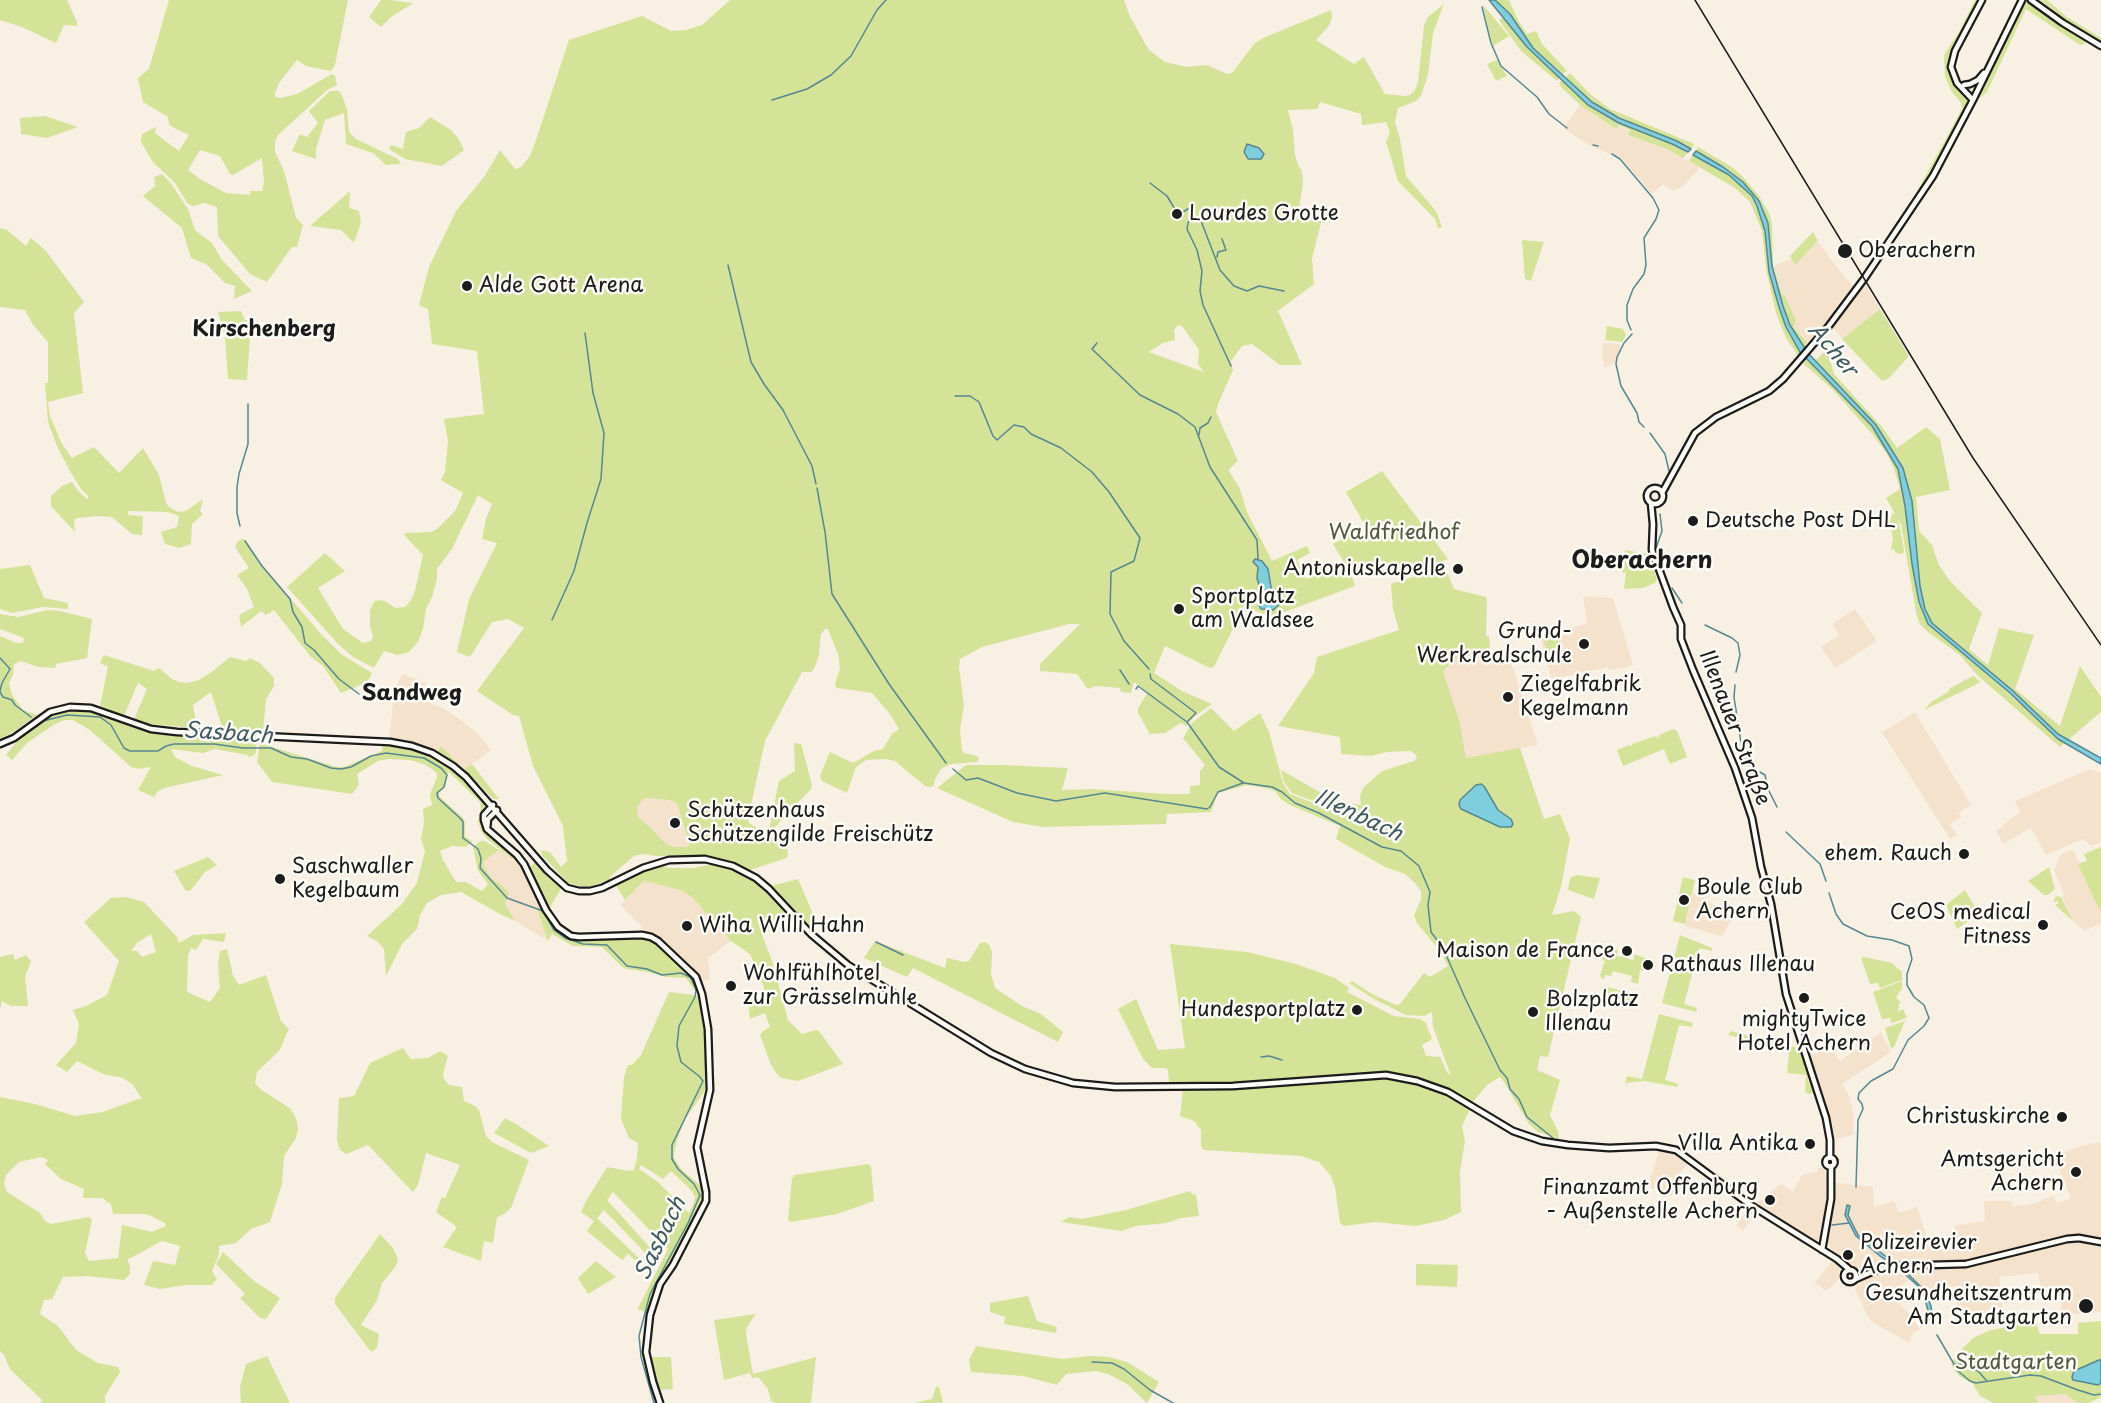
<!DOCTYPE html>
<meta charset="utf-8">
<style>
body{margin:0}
canvas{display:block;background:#f9f0e4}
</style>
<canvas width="2101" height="1403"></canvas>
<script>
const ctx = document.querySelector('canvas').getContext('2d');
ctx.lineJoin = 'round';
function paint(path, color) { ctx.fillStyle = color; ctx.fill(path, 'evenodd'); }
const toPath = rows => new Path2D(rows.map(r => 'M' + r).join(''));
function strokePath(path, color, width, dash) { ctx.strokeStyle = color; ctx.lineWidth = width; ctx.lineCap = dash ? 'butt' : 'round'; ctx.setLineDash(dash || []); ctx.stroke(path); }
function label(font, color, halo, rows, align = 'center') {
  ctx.font = font + ' "Playpen Sans",sans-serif'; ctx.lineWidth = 5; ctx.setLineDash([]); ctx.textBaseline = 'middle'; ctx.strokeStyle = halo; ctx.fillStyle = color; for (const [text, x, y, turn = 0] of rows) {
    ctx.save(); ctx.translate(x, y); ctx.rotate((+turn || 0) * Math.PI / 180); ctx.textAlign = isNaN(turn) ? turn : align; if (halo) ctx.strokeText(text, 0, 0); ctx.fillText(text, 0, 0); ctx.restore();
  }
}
paint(toPath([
 [1580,105,1616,129,1618,125,1630,131,1628,135,1667,149,1700,168,1682,187,1672,191,1663,184,1652,194,1622,159,1613,153,1612,155,1589,145,1563,128],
 [1818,242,1840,271,1859,293,1866,285,1880,309,1842,339,1832,326,1826,323,1810,344,1793,327,1773,266,1792,259,1795,265],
 [1604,343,1619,344,1623,347,1617,362,1604,368,1602,351],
 [1583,596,1613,598,1633,665,1624,668,1610,670,1608,667,1553,679,1551,677,1540,637,1583,625,1587,621],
 [1855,609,1877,641,1835,668,1821,647,1839,635,1832,624],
 [1490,648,1493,656,1508,653,1538,745,1466,758,1460,723,1443,671,1458,656],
 [403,674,426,683,422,700,444,709,461,720,477,733,491,750,465,769,441,746,437,753,413,744,389,739,395,687],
 [1915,712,1971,805,1958,813,1962,817,1950,824,1957,835,1950,839,1882,732],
 [2090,769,2101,773,2101,842,2092,846,2083,839,2046,855,2031,828,2003,844,1996,831,2020,812,2015,801],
 [647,798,669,800,677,803,689,843,688,847,673,847,664,842,651,828,638,817,637,808,643,799],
 [501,848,518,863,521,864,542,907,538,908,548,941,515,921,505,904,503,886,491,878,485,870,484,861],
 [2073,850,2101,910,2101,923,2085,931,2073,921,2062,896,2064,895,2054,870,2059,857,2063,853],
 [644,881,681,890,693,898,731,941,708,958,710,979,697,984,693,977,648,938,647,932,620,905],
 [1693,892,1734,917,1722,936,1685,926],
 [1881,1032,1891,1052,1842,1084,1849,1096,1854,1117,1853,1135,1835,1139,1833,1127,1811,1055,1830,1048,1840,1061],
 [2099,1142,2101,1146,2101,1312,2062,1315,2060,1289,2054,1286,2041,1287,2038,1273,2019,1275,1999,1277,2004,1319,1991,1323,1990,1313,1955,1310,1962,1287,1922,1288,1909,1279,1892,1293,1920,1329,1912,1334,1909,1343,1872,1322,1868,1317,1855,1289,1856,1285,1869,1278,1865,1268,1855,1268,1846,1262,1839,1271,1839,1277,1836,1283,1826,1291,1815,1283,1837,1255,1832,1250,1830,1245,1820,1240,1816,1242,1760,1209,1743,1231,1736,1226,1748,1210,1751,1210,1755,1205,1781,1184,1793,1191,1803,1174,1818,1172,1817,1168,1823,1168,1830,1182,1873,1187,1874,1207,1894,1201,1899,1213,1917,1207,1931,1249,1943,1248,1942,1244,1957,1240,1954,1226,1985,1221,1984,1201,2011,1201,2012,1206,2033,1204,2053,1196,2056,1203,2071,1199,2054,1156,2074,1148],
 [1659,1151,1675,1154,1688,1163,1675,1179,1680,1183,1671,1196,1648,1186],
 [2065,1394,2078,1403,2037,1403,2036,1396]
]), '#f4e2cd');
paint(toPath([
 [0,0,67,0,77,22,77,26,64,25,56,43,22,27,0,20],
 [169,0,348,0,335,65,331,71,306,66,297,60,279,83,275,93,275,97,281,98,297,94,332,74,335,76,337,85,327,90,278,135,275,142,275,152,284,171,296,218,303,225,297,247,292,247,267,282,250,274,218,236,217,207,205,203,193,206,188,204,175,183,153,162,141,142,142,134,156,127,155,133,179,151,189,135,174,128,169,124,168,117,143,102,138,78,149,69],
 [200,150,220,156,230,174,233,175,262,158,264,183,262,191,250,191,250,195,226,193,200,179,188,170],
 [381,0,389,0,413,3,391,17,381,27,369,17],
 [730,0,1124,0,1129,14,1144,42,1149,50,1165,62,1187,67,1207,65,1227,74,1232,73,1254,44,1263,38,1331,10,1332,19,1328,27,1316,40,1354,64,1364,57,1385,94,1405,96,1410,95,1415,90,1418,82,1424,26,1428,17,1444,4,1433,33,1428,74,1421,96,1416,101,1398,108,1395,122,1400,139,1406,176,1436,211,1442,227,1438,228,1435,219,1398,181,1386,142,1390,133,1386,122,1362,125,1361,114,1320,102,1317,109,1288,110,1293,130,1295,155,1298,165,1302,171,1303,184,1297,219,1315,221,1322,219,1312,259,1314,284,1278,311,1302,365,1280,365,1252,344,1242,346,1231,361,1233,370,1218,404,1216,412,1238,461,1230,468,1229,471,1240,489,1247,512,1272,561,1307,546,1310,553,1297,560,1306,579,1342,564,1346,571,1351,574,1355,586,1271,617,1244,606,1214,667,1210,668,1165,646,1154,673,1182,691,1212,704,1195,716,1186,726,1181,723,1165,733,1150,734,1138,713,1138,708,1148,692,1134,682,1131,693,1121,692,1120,688,1096,686,1088,689,1077,674,1040,671,1040,664,1080,624,1069,624,982,647,960,659,959,667,964,705,960,729,962,750,964,753,977,756,979,759,977,762,951,764,941,769,935,779,934,786,929,787,925,786,895,761,887,759,866,760,856,767,847,793,822,781,820,776,830,752,853,763,874,751,883,749,892,734,899,729,890,714,872,693,837,688,835,684,840,668,838,654,828,629,825,629,821,634,819,655,814,669,811,672,802,672,765,741,748,819,749,823,785,844,788,853,787,858,750,870,719,858,700,855,656,856,644,854,634,856,611,876,609,880,592,886,580,886,568,883,542,855,541,850,550,852,561,867,567,861,563,826,533,766,519,716,513,715,477,691,524,628,508,619,492,622,470,657,457,652,469,599,497,543,482,539,486,519,492,504,478,495,452,549,437,569,437,579,432,597,426,609,423,629,418,642,409,652,398,655,384,651,374,668,353,657,338,644,287,587,325,553,345,571,318,588,343,629,363,643,371,641,373,636,370,625,370,610,374,602,378,600,385,601,395,608,405,607,411,600,415,591,423,555,404,535,405,533,431,532,437,529,455,511,463,493,441,480,445,472,448,441,444,419,484,414,477,351,432,344,428,309,419,305,429,267,456,211,484,177,500,150,515,169,521,167,530,156,536,140,569,40,642,16,671,31,686,30,702,25],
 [1178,325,1182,326,1199,350,1198,364,1204,372,1149,352,1163,343,1175,340,1174,330],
 [1258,566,1268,569,1272,593,1278,607,1273,610,1261,610,1259,606,1261,592,1257,578],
 [647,798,669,800,677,803,689,843,688,847,673,847,664,842,651,828,638,817,637,808,643,799],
 [1495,0,1509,0,1518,20,1527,34,1536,31,1542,44,1567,71,1563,74,1533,48,1510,14],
 [1975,0,1979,0,1975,5,1950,60,1949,68,1952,80,1966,96,1967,103,1923,189,1877,258,1874,257,1907,210,1962,109,1961,103,1952,92,1945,77,1944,55,1959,32],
 [2040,0,2047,0,2067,17,2101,38,2101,42,2076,27],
 [2026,1,2085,39,2086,42,2084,44,2080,45,2026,9,1987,92,1980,98,1993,67],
 [1484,6,1509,36,1493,46,1483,7],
 [1504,17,1527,47,1560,77,1557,81,1521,51,1499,20],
 [1497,60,1507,76,1496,81,1487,64],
 [1570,73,1590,94,1610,109,1694,144,1691,149,1604,110,1577,89,1566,77],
 [1563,80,1588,105,1602,114,1688,152,1683,158,1667,149,1628,135,1630,130,1619,125,1616,129,1580,105,1562,88,1559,83],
 [330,91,339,91,342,95,347,110,349,132,356,139,398,159,401,164,386,165,373,153,346,144,344,113,325,120,316,149,316,159,292,151,300,134,307,137,318,123,309,111],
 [45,116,78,127,47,138,21,134,20,118],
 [430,117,451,130,458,138,464,150,442,166,405,159,389,149,391,145,403,149,406,132,419,128],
 [1698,147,1732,167,1743,177,1759,196,1770,215,1772,224,1773,266,1782,295,1785,296,1796,321,1793,327,1807,342,1805,348,1790,325,1783,306,1772,266,1768,223,1759,201,1723,167,1696,151],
 [1693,155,1729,175,1752,196,1757,206,1765,231,1769,272,1786,327,1801,354,1799,357,1786,338,1776,313,1766,269,1762,231,1750,202,1735,188,1689,161],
 [162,174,170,182,188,209,195,230,212,243,222,260,252,291,234,299,235,286,225,283,206,264,191,258,182,228,143,196,155,186,154,177],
 [350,191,349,208,359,211,361,222,354,243,341,230,310,226],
 [0,228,7,230,26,246,31,238,46,251,84,302,74,313,83,393,48,402,50,416,62,444,72,458,94,447,119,473,143,448,159,475,166,503,170,508,178,512,186,511,203,499,200,511,203,514,192,524,191,544,179,548,165,544,161,532,177,527,179,516,168,512,128,511,128,515,143,516,142,535,132,534,112,517,97,516,77,518,74,520,75,532,51,506,51,496,62,486,72,482,79,492,87,499,89,497,81,489,71,473,57,446,48,422,45,383,48,383,48,342,33,325,25,310,0,307],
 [1813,232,1818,241,1795,265,1790,256],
 [1522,240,1544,242,1531,281,1525,279],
 [1880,309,1909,356,1889,378,1882,381,1842,339],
 [241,311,245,320,251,322,247,380,228,379,225,337,218,312],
 [1607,326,1623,329,1626,335,1622,342,1605,340],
 [1823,353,1828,353,1834,374,1882,427,1897,448,1926,427,1940,439,1950,490,1916,497,1919,531,1932,545,1939,565,1949,580,1982,613,1969,649,1988,665,1999,628,2034,635,2015,689,2060,726,2080,666,2101,697,2101,712,2068,740,2058,734,2012,690,1932,623,1925,609,1920,586,1903,468,1876,425,1816,360],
 [1806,358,1872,426,1898,469,1902,482,1912,564,1919,602,1937,633,1951,642,2064,743,2060,747,1977,675,1960,655,1928,632,1919,623,1916,612,1901,524,1886,498,1900,489,1894,469,1887,454,1873,435,1833,390,1802,362],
 [1382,471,1448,559,1428,568,1395,575,1381,560,1376,560,1352,569,1345,564,1333,544,1366,527,1346,492],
 [1895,513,1899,522,1904,551,1902,554,1895,553,1895,550,1891,549,1893,539,1890,522,1892,514],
 [242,539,246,540,259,561,320,633,341,654,372,673,367,682,341,693,323,666,311,657,274,610,266,615,261,611,241,627,239,615,254,607,247,589,237,575,249,568,235,547,238,541],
 [1625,550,1648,554,1657,579,1655,583,1643,588,1624,589,1626,573,1622,572],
 [30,565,44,598,68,603,68,609,43,607,12,613,0,609,0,569],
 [1445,567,1454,589,1486,597,1487,602,1486,636,1489,636,1490,648,1458,656,1443,671,1460,723,1466,758,1520,748,1544,819,1560,814,1570,839,1561,887,1552,915,1574,911,1581,917,1548,1057,1540,1056,1537,1070,1560,1080,1550,1115,1558,1131,1559,1139,1538,1132,1529,1124,1504,1082,1500,1077,1487,1085,1472,1103,1443,1087,1419,1078,1377,1072,1233,1083,1172,1084,1169,1081,1168,1070,1165,1068,1152,1068,1143,1059,1118,1009,1136,999,1158,1050,1185,1048,1170,944,1247,952,1296,964,1335,978,1349,988,1347,992,1394,1016,1420,1019,1425,1022,1432,1038,1431,1040,1422,1045,1426,1056,1440,1057,1447,1072,1451,1076,1433,1027,1432,1012,1424,1016,1406,1015,1374,999,1349,983,1352,981,1372,994,1396,1005,1400,1004,1424,973,1430,977,1448,966,1442,954,1417,923,1414,915,1421,900,1421,891,1415,883,1405,874,1385,867,1336,839,1340,826,1290,805,1281,799,1275,791,1270,789,1247,785,1218,793,1211,812,1167,814,1166,824,1043,827,1013,822,937,788,966,765,1002,765,1068,768,1062,790,1093,789,1165,794,1190,794,1190,786,1200,785,1200,771,1205,765,1183,738,1192,723,1211,708,1234,731,1260,713,1269,732,1283,783,1290,794,1364,822,1364,820,1292,793,1284,782,1281,770,1325,795,1347,803,1361,805,1360,796,1363,788,1382,771,1414,761,1417,758,1415,754,1410,751,1387,752,1370,756,1341,754,1340,737,1278,726,1314,673,1317,657,1399,630,1393,609,1391,584],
 [1476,785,1485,786,1498,810,1504,814,1500,827,1486,819,1467,812,1465,794],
 [48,610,60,611,92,619,87,658,56,664,55,668,38,667,21,661,14,664,13,675,9,683,12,695,23,710,37,715,12,733,0,739,0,636,16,643,23,643,24,638,0,629,0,614,18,617],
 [1557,637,1563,662,1551,665,1544,640],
 [104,655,154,671,159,668,172,679,179,682,187,683,199,680,213,671,230,657,246,661,250,658,260,663,274,678,274,686,266,699,263,733,223,730,211,692,193,705,197,728,149,724,134,719,147,689,138,683,124,716,100,706,108,667,100,663],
 [1973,676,1981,682,1924,710,1931,702,1948,692,1950,688],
 [80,709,91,711,152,732,167,734,253,739,256,742,256,753,253,756,248,757,248,755,215,749,203,753,171,749,175,757,192,766,223,775,164,788,157,792,154,797,138,790,151,767,139,769,131,767,90,730,73,720,64,720,55,724,27,743,12,760,6,755,22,735,37,723,51,715],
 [1673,729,1677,731,1687,757,1670,764,1664,749,1623,766,1617,750,1629,745,1632,746,1632,744,1656,736,1658,739,1659,735],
 [260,743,336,767,344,767,382,751,383,746,394,746,422,752,443,762,458,773,485,802,482,819,482,825,486,832,516,856,521,864,518,863,487,839,481,831,478,821,481,808,480,802,448,771,445,787,439,793,440,797,463,818,465,823,465,836,473,842,465,847,452,846,440,851,443,860,456,882,466,882,482,891,488,884,478,871,473,847,480,841,485,841,499,850,484,861,484,866,491,878,503,886,509,894,505,904,515,921,500,914,461,892,441,895,427,903,420,915,417,929,402,944,386,976,384,949,377,941,367,936,401,905,417,883,425,851,421,839,424,823,423,809,432,805,430,794,437,777,437,773,426,765,410,760,388,759,378,761,357,774,359,785,352,794,272,782,257,762],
 [794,743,801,744,812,785,811,789,771,831,769,830,779,781,795,771],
 [441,746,464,769,472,764,499,799,493,799,471,776,437,753],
 [2101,847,2101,910,2100,911,2078,864,2087,861,2084,854],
 [208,857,217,865,205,872,191,890,186,891,174,871],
 [536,861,562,887,549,909,530,867],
 [714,864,729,868,756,882,766,889,793,920,762,934,773,964,788,1020,802,1034,816,1030,819,1031,843,1064,798,1081,781,1078,777,1074,771,1065,760,1035,763,1031,770,1027,765,1013,750,1019,748,1001,762,998,764,987,750,954,731,941,693,898,681,890,644,881,625,900,615,884,645,869,658,866,670,868,693,868],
 [2049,867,2055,889,2048,895,2044,895,2028,881],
 [1577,875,1600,878,1594,899,1568,890,1570,878],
 [1683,877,1695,880,1685,924,1673,921],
 [798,879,812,912,813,931,771,886],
 [1965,890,1979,914,1957,929,1946,905],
 [2056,896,2061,897,2073,921,2055,905,2059,903,2057,901,2053,903],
 [126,897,144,902,177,937,179,943,193,935,226,933,224,942,203,939,196,950,191,948,188,956,187,992,210,1002,220,988,218,966,220,951,227,949,233,976,239,985,266,975,281,1021,289,1029,279,1051,257,1072,255,1083,260,1089,291,1109,297,1121,298,1129,296,1138,284,1156,282,1184,270,1222,251,1229,236,1243,219,1246,219,1254,212,1271,217,1279,212,1285,186,1285,160,1289,144,1285,153,1261,175,1265,180,1246,162,1241,127,1260,130,1266,130,1274,124,1280,87,1276,63,1277,52,1299,44,1300,40,1314,58,1326,76,1350,98,1363,118,1367,120,1372,105,1396,105,1403,40,1403,42,1400,10,1369,4,1355,0,1351,0,1097,35,1104,75,1116,103,1112,138,1099,142,1099,133,1085,123,1078,103,1074,77,1061,67,1072,56,1065,76,1043,79,1024,73,1010,86,1006,107,995,119,961,84,922,111,898],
 [151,934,156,952,142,957,137,951,131,951,137,943],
 [41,1157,48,1160,45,1164,61,1179,84,1189,83,1198,102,1198,111,1204,113,1214,147,1214,165,1223,166,1226,152,1232,122,1225,118,1258,89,1261,85,1253,92,1220,89,1217,52,1224,46,1222,40,1213,7,1192,4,1183,6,1175,19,1162],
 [542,907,555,927,571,938,584,940,648,938,656,942,693,977,699,991,694,990,686,978,666,977,648,972,626,969,621,966,602,947,573,946,552,934,548,941,538,911,538,908],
 [1680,935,1712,948,1712,951,1699,948,1684,1004,1697,1008,1696,1012,1662,1003],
 [875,941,945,968,947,958,965,962,969,961,980,943,986,942,989,945,992,952,991,974,995,988,1022,1006,1041,1014,1063,1032,1058,1042,913,968,907,977,864,958],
 [1608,948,1618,950,1617,956,1621,957,1622,954,1628,956,1628,959,1633,960,1635,954,1647,959,1644,971,1640,970,1638,984,1631,982,1632,976,1613,971,1611,976,1605,975,1604,979,1601,978,1600,975,1605,961,1602,960,1605,949],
 [13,954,15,960,26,955,31,962,25,976,28,1006,11,1006,2,1001,0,1010,0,957],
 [1864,957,1892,963,1902,972,1902,980,1880,988,1878,983,1870,984,1861,958],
 [1902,981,1902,989,1896,997,1901,1003,1899,1004,1898,1012,1903,1009,1907,1018,1892,1023,1890,1018,1882,1019,1873,992],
 [1604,986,1625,992,1631,998,1631,1001,1627,1005,1620,1006,1601,1001,1599,1000,1602,988],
 [669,992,701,996,704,1011,707,1051,707,1083,704,1092,686,1118,678,1137,674,1153,674,1158,682,1170,701,1186,702,1201,699,1210,654,1293,647,1312,639,1310,638,1308,668,1249,613,1192,607,1200,654,1252,650,1258,604,1210,597,1218,644,1263,641,1265,628,1254,622,1260,587,1231,594,1221,581,1212,586,1201,607,1167,629,1171,634,1170,637,1157,638,1143,629,1138,621,1119,624,1077,628,1065,632,1065,641,1055],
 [641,1165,663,1179,671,1171,692,1191,695,1197,694,1202,689,1213,657,1181,639,1169],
 [1659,1014,1693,1023,1692,1027,1679,1025,1665,1080,1678,1084,1677,1087,1645,1081,1625,1083,1627,1076,1642,1079],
 [1905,1021,1894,1047,1891,1048,1885,1028],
 [1731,1031,1764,1040,1764,1044,1728,1035],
 [1772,1040,1795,1047,1800,1051,1808,1070,1806,1071,1809,1083,1816,1092,1808,1094,1805,1092,1806,1075,1787,1073,1789,1054,1782,1048,1769,1046,1769,1041],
 [403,1048,411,1059,428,1058,438,1052,442,1052,448,1056,443,1074,444,1079,449,1085,462,1087,464,1101,475,1106,479,1110,486,1136,492,1142,529,1160,511,1208,504,1214,497,1217,493,1243,484,1241,481,1261,443,1247,457,1227,436,1212,442,1197,445,1198,460,1165,426,1153,418,1185,413,1192,368,1145,346,1154,340,1150,337,1140,339,1098,354,1096,370,1063],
 [1377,1078,1412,1081,1444,1093,1470,1109,1462,1126,1465,1141,1460,1171,1461,1212,1444,1220,1416,1226,1375,1222,1344,1226,1340,1223,1335,1187,1331,1176,1319,1162,1301,1156,1204,1150,1201,1146,1201,1130,1194,1121,1180,1116,1183,1090,1260,1088],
 [505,1118,516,1124,549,1146,531,1153,494,1133],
 [868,1164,871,1166,874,1201,837,1214,791,1222,788,1220,792,1178,795,1175],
 [1190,1191,1192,1194,1196,1195,1199,1216,1181,1218,1166,1223,1136,1226,1121,1231,1061,1222,1069,1217,1082,1219,1126,1210],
 [380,1234,393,1248,398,1259,396,1266,382,1283,377,1300,361,1325,379,1334,377,1348,371,1352,335,1304,335,1298],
 [223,1252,254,1281,280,1298,266,1319,260,1318,240,1298,245,1294,216,1264],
 [596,1261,616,1277,588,1294,578,1278],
 [1416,1264,1458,1265,1457,1287,1416,1285],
 [1028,1296,1037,1321,1057,1327,1056,1333,1004,1324,1005,1317,990,1312,990,1303],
 [756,1314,747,1327,746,1334,753,1374,816,1357,811,1403,774,1403,771,1401,768,1389,758,1377,752,1378,750,1373,724,1380,714,1320],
 [2101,1321,2101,1397,2089,1403,2078,1403,2065,1394,2036,1396,2037,1403,1994,1403,1980,1396,1973,1384,1958,1375,1951,1364,1959,1352,1973,1338,1991,1330,2036,1322,2040,1334,2078,1334,2078,1323],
 [976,1346,1062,1359,1089,1356,1108,1357,1127,1362,1159,1382,1147,1403,1127,1384,1108,1374,1096,1371,1066,1374,1057,1385,1023,1376,971,1372,969,1360],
 [267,1356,290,1403,241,1403,240,1387,246,1364],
 [649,1357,671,1357,673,1389,658,1390],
 [936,1387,939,1387,943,1403,914,1403,932,1399]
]), '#d4e397');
const water = toPath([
 [1489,0,1495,0,1510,14,1533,48,1592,102,1619,118,1677,141,1691,149,1688,152,1672,144,1619,123,1588,105,1527,47,1489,0],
 [1247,144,1259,148,1264,154,1261,159,1248,159,1244,152,1247,144],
 [1696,151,1723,167,1743,182,1759,201,1768,223,1772,266,1783,306,1790,325,1806,350,1801,354,1786,327,1779,307,1769,272,1765,231,1757,206,1752,196,1729,175,1693,155,1696,151],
 [1809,354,1876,425,1903,468,1912,501,1920,586,1925,609,1932,623,2012,690,2058,734,2101,758,2101,764,2058,739,2010,693,1928,624,1919,602,1912,564,1905,506,1898,469,1872,426,1806,358,1809,354],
 [1255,559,1262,561,1268,569,1272,593,1279,605,1273,610,1261,609,1259,605,1261,592,1257,578,1258,567,1253,562,1255,559],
 [1481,784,1484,786,1498,810,1511,819,1513,824,1511,827,1500,827,1461,809,1459,805,1460,800,1476,785,1481,784],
 [1847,1205,1850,1206,1848,1215,1858,1235,1893,1262,1890,1263,1880,1256,1856,1236,1845,1215,1847,1205],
 [1903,1269,1925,1291,1931,1306,1933,1321,1931,1321,1923,1293,1917,1285,1899,1269,1903,1269],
 [2099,1360,2101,1360,2101,1383,2098,1385,2073,1380,2072,1377,2074,1371,2099,1360]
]);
paint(water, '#7fcedd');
strokePath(water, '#578790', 1.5);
strokePath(toPath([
 [1482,7,1491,43,1501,66,1537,97,1549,114,1567,128],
 [772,100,807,89,831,75,851,56,877,10,886,0],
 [1593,145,1598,146],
 [1612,154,1620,159,1653,198,1659,210,1656,219,1644,238,1646,265,1644,274,1633,289,1627,305,1627,320,1631,330],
 [1150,183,1167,196,1176,211,1181,214,1183,212],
 [1192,211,1193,216,1188,223,1187,229,1197,250,1202,271,1200,291,1203,305,1231,366],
 [1183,212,1191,207],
 [1201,221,1220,270,1234,286,1247,291,1259,286,1284,291],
 [1217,257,1218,252,1226,250,1222,239],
 [728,265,751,362,764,384,783,410,812,466,816,484],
 [1632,334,1624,343,1617,357,1616,364,1621,386,1637,413,1639,422,1644,427],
 [1097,343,1092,349,1140,395,1178,414,1195,427,1210,467,1257,540,1258,559],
 [955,396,970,396,979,402,993,436,997,440,1014,425,1024,427,1031,434,1061,448,1092,472,1109,492,1140,538,1134,561,1111,572,1110,614,1124,641,1149,669],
 [1650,433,1665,454,1669,471],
 [1199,435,1200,428,1208,423,1211,417],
 [817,488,825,532,832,594,889,684,946,763],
 [240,526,237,513,237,487,239,474,248,444,248,404],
 [245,541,262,566,290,599,293,612,302,627,305,643,314,650,339,679,359,694],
 [1656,548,1662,531,1660,514],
 [1672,588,1682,603],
 [552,620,574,571,587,523,601,479,604,433,593,393,585,333],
 [1705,625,1732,638,1738,643,1740,655,1736,672],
 [0,658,10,669,2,683,0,691],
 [1120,670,1129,684],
 [1150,674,1151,679,1196,713,1187,722,1219,767,1244,783,1272,787,1282,792,1295,803,1319,813,1382,847,1401,851,1419,866,1430,892,1428,905,1431,932,1443,948,1465,998,1500,1070,1507,1078,1510,1089,1519,1099,1527,1117,1553,1138],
 [1735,685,1734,697,1743,756,1751,767,1765,775,1768,789,1777,807],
 [1136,689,1138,686,1187,722],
 [0,692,3,697,12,700,15,705,31,717],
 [43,721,67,715,100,717,111,725,124,748,130,751,158,751,166,746,174,744,214,744,243,748,271,748,291,757,307,759,331,768,341,769,351,767,371,756,386,753,424,758,441,768,447,775,444,787,437,793,438,798,461,819,463,822,463,838,478,849,481,858,480,868,507,898,543,911,554,930,565,938,583,944,607,945,627,966,647,969,662,975,681,973,690,977,696,989,695,997,679,1026,677,1046,681,1062,699,1076,703,1081,672,1145,672,1159,678,1169,694,1184,700,1195,688,1223,650,1294,639,1336,641,1357,654,1403],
 [953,769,966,780,978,778,1017,793,1056,801,1105,793,1207,809,1210,807,1218,792,1243,783],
 [1786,832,1820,864,1826,881],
 [1829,893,1836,914,1843,924,1867,936,1892,940,1909,946,1912,959,1907,974,1907,985,1914,997,1924,1005,1929,1018,1924,1026,1908,1040,1893,1069,1871,1081,1859,1093,1858,1099,1862,1104,1863,1109,1858,1120,1856,1187],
 [876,942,903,955],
 [1261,1057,1269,1056,1282,1060],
 [1832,1225,1849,1223],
 [1937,1335,1958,1371,1970,1381,1976,1383,2030,1375,2041,1376,2078,1390,2094,1395,2101,1394],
 [1092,1362,1112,1363,1124,1369,1150,1390,1173,1403],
 [1955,1364,1961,1364,1978,1371,1986,1380]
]), '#578790', 1.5);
const secondary = toPath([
 [2031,0,2063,23,2101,46],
 [1964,85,1970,84,1978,80,1984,73],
 [1973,100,1957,83,1951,67,1955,51,1982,0],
 '1647 496a8 8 0 1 1 16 0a8 8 0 1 1-16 0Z',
 [1662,493,1695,433,1716,417,1769,391,1783,379,1828,327,1864,279,1933,176,1973,100,2022,0],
 [1651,503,1653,524,1652,550,1673,607,1681,625,1681,639,1693,670,1735,768,1752,818,1761,867,1771,904,1786,994,1826,1118,1830,1140,1830,1157],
 [0,744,14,738,50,712,70,707,91,708,151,729,177,732,390,742,412,746,432,753,453,766,466,777,547,870,567,888,579,891,590,891,602,888,643,868,669,860,705,859,733,866,756,878,769,889,811,934,848,965,991,1053,1025,1069,1073,1083,1115,1087,1233,1086,1386,1075,1417,1081,1448,1092,1513,1131,1542,1141,1568,1145,1609,1148,1656,1146,1676,1150,1749,1204,1837,1259,1850,1270],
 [493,805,484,815,484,820,487,829,517,855,524,864,546,910,558,927,571,936,579,937,642,935,651,937,658,941,696,977,702,994,708,1029,710,1090,697,1147,706,1192,706,1201,673,1265,660,1284,650,1315,646,1352,653,1382,660,1403],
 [487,828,488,819,497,810],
 '1825.5 1162a4.5 4.5 0 1 1 9 0a4.5 4.5 0 1 1-9 0Z',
 [1822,1250,1831,1199,1831,1167],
 '1844 1276a6 6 0 1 1 12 0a6 6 0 1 1-12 0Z',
 [1856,1279,1874,1271,1894,1266,1966,1264,2067,1239,2079,1238,2101,1242]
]);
strokePath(secondary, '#1c1c1c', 9);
strokePath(secondary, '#fdfcf7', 4.5);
strokePath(toPath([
 [1695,0,1973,458,2101,645]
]), '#1c1c1c', 1.5);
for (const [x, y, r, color] of [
 [1177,214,6,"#1c1c1c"],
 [1845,251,8,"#1c1c1c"],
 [467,286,6,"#1c1c1c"],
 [1693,521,6,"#1c1c1c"],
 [1458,569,6,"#1c1c1c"],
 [1179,609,6,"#1c1c1c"],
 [1584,644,6,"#1c1c1c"],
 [1508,697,6,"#1c1c1c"],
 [675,823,6,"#1c1c1c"],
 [1964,854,6,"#1c1c1c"],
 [280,879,6,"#1c1c1c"],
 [1684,900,6,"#1c1c1c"],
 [2043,925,6,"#1c1c1c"],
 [687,926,6,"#1c1c1c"],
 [1627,951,6,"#1c1c1c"],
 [1648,965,6,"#1c1c1c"],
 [731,986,6,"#1c1c1c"],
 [1804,998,6,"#1c1c1c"],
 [1357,1010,6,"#1c1c1c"],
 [1533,1012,6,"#1c1c1c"],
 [2062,1117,6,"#1c1c1c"],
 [1810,1144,6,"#1c1c1c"],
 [2076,1172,6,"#1c1c1c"],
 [1770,1200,6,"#1c1c1c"],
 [1848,1255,6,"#1c1c1c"],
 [2086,1306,8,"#1c1c1c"]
]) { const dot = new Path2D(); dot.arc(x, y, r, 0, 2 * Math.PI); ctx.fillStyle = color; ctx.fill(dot); strokePath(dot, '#fdfcf7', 2); }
label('21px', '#1c1c1c', '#fdfcf7', [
 ["Lourdes Grotte",1189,214],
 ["Oberachern",1858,251],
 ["Alde Gott Arena",479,286],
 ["Deutsche Post DHL",1705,521],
 ["Antoniuskapelle",1446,569,"right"],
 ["Sportplatz",1191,597],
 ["am Waldsee",1191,621],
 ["Grund-",1572,632,"right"],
 ["Werkrealschule",1572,656,"right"],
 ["Ziegelfabrik",1520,685],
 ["Kegelmann",1520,709],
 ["Schützenhaus",687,811],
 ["Schützengilde Freischütz",687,835],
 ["ehem. Rauch",1952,854,"right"],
 ["Saschwaller",292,867],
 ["Kegelbaum",292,891],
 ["Boule Club",1696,888],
 ["Achern",1696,912],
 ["CeOS medical",2031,913,"right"],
 ["Fitness",2031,937,"right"],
 ["Wiha Willi Hahn",699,926],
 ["Maison de France",1615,951,"right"],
 ["Rathaus Illenau",1660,965],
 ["Wohlfühlhotel",743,974],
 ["zur Grässelmühle",743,998],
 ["Bolzplatz",1545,1000],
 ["Illenau",1545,1024],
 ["Hundesportplatz",1345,1010,"right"],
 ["mightyTwice",1804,1020,"center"],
 ["Hotel Achern",1804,1044,"center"],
 ["Christuskirche",2050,1117,"right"],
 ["Villa Antika",1798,1144,"right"],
 ["Amtsgericht",2064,1160,"right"],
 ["Achern",2064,1184,"right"],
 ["Finanzamt Offenburg",1758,1188,"right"],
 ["- Außenstelle Achern",1758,1212,"right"],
 ["Polizeirevier",1860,1243],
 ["Achern",1860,1267],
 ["Gesundheitszentrum",2072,1294,"right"],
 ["Am Stadtgarten",2072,1318,"right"]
], 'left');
label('21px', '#535841', '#fdfcf7', [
 ["Waldfriedhof",1394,533],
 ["Stadtgarten",2016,1363]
]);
label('21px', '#1c1c1c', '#fdfcf7', [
 ["Illenauer Straße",1734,728,69]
]);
label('bold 22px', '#1c1c1c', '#fdfcf7', [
 ["Kirschenberg",264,330],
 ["Sandweg",412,694]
]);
label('italic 22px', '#3f5a60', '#fdfcf7', [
 ["Acher",1832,350,50],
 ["Sasbach",228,734,4],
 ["Illenbach",1358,816,25],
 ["Sasbach",661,1239,-64]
]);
label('bold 24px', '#1c1c1c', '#fdfcf7', [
 ["Oberachern",1642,561]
]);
</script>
